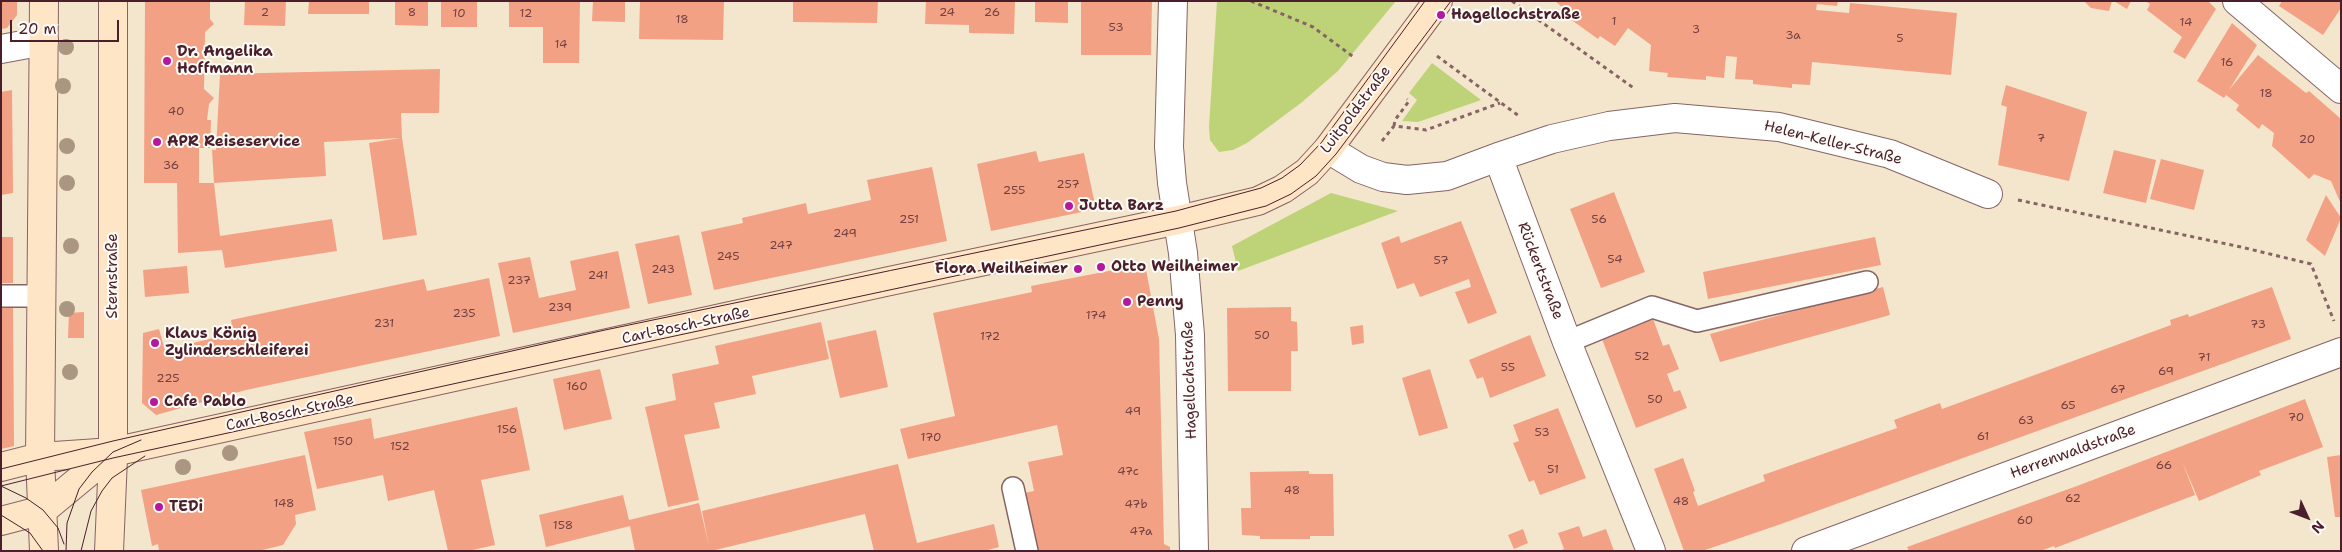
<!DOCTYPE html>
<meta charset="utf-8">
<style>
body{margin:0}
#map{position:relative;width:2342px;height:552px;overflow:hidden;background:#f4e5cd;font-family:"Shantell Sans",sans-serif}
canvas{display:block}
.frame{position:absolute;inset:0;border:2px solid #4a1f2b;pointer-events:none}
.north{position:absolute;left:2282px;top:492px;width:50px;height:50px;-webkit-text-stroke:4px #fdfcf7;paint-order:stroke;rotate:133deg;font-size:14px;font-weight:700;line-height:20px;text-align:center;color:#4a1f2b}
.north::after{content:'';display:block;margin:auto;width:18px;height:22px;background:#4a1f2b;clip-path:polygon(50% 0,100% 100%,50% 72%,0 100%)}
.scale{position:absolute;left:10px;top:20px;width:109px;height:22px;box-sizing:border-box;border:2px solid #4a1f2b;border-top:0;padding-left:6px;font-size:15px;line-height:18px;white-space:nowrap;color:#4a1f2b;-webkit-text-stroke:4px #fdfcf7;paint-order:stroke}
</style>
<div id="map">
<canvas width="2342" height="552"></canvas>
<div class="frame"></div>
<div class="north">N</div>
<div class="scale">20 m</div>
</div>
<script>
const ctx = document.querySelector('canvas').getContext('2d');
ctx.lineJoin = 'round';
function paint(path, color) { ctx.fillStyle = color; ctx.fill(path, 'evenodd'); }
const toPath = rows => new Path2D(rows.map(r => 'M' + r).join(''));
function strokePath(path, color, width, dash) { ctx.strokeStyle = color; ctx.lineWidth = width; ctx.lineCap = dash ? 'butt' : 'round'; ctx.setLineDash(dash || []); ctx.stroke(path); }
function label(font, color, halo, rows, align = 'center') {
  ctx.font = font + ' "Shantell Sans",sans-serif'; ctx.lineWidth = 4; ctx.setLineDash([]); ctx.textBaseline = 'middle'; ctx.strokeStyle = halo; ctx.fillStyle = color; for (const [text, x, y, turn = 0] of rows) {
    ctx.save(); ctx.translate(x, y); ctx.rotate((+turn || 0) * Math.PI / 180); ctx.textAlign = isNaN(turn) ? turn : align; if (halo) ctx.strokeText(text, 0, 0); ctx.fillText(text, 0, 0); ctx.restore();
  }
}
paint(toPath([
 [1217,1,1396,1,1338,71,1301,103,1247,143,1233,150,1219,152,1210,140,1209,127],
 [1432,63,1481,100,1418,122,1402,121,1417,100,1409,93],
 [1331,193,1398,211,1238,271,1232,246]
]), '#bed378');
paint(toPath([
 [1,1,17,1,17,15,7,28,1,29],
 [145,1,210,1,210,19,214,24,205,32,204,89,214,98,209,104,207,120,211,120,210,148,199,148,199,183,214,183,220,236,332,219,337,251,225,268,222,250,178,253,177,183,144,183],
 [245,1,286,1,285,26,244,25],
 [309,1,369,1,369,14,308,14],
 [395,1,428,1,428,26,395,25],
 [441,1,477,1,477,27,441,27],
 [509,1,580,1,579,63,543,63,543,27,509,27],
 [593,1,625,1,625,22,592,21],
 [640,1,724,1,723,40,639,39],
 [793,1,878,1,877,23,793,22],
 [926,1,1015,1,1014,34,969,33,969,25,925,24],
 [1035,1,1068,1,1068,23,1035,22],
 [1081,1,1152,1,1151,55,1081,55],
 [1555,1,1838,1,1837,6,1817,4,1816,10,1849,13,1850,3,1957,13,1951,75,1812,62,1810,85,1792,84,1792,88,1753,84,1753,80,1735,79,1737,57,1726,56,1724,78,1706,76,1706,80,1667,77,1668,73,1649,71,1651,45,1628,28,1615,46,1600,36,1598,39,1566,16,1569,13],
 [2084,1,2112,1,2109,11,2091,8],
 [2114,1,2131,1,2127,9],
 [2145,1,2208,1,2216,9,2185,59,2173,52,2182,37,2147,10,2150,4],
 [2282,1,2341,1,2341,8,2323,35,2279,6],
 [2232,23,2257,45,2229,90,2258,55,2306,93,2309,91,2341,119,2341,204,2331,181,2314,174,2309,179,2272,146,2274,133,2262,124,2259,129,2236,110,2239,105,2226,95,2224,98,2197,81],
 [440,69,439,113,401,113,402,138,417,235,383,240,369,143,400,138,324,142,326,176,214,183,212,150,216,150,220,74],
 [2006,85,2087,112,2069,181,1998,165,2007,107,2001,105],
 [12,90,13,193,1,195,1,92],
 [2114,150,2156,160,2146,203,2103,193],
 [1036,151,1039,162,1084,153,1096,209,991,231,977,164],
 [2161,159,2204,170,2194,210,2150,199],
 [932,167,947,241,714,290,701,232,743,223,742,218,806,203,808,214,871,200,867,180],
 [1614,192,1645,272,1601,288,1570,209],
 [2326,195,2341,218,2325,256,2306,240],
 [1461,221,1497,313,1468,324,1455,292,1471,287,1469,279,1420,297,1414,283,1397,289,1381,243,1399,236,1401,243],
 [679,235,692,295,648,304,635,244],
 [1,237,13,237,13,283,1,283],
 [1875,237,1881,265,1708,299,1703,272],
 [618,251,630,308,513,333,498,263,530,257,539,298,576,290,570,261],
 [1145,264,1159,339,1164,544,1170,547,1170,551,1037,551,1024,493,1034,491,1028,462,1063,455,1057,425,908,459,900,429,955,416,933,313,1032,292,1031,286],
 [187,266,189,293,145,297,143,270],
 [489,278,500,336,246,390,156,415,142,403,143,333,159,329,165,350,233,333,231,320,424,279,427,291],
 [1883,287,1890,315,1720,362,1710,334],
 [2272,287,2291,339,1781,524,1702,551,1684,551,1654,469,1683,458,1695,491,1693,492,1698,506,1765,481,1763,475,1897,428,1894,420,1940,403,1942,409,2171,325,2170,320,2188,314,2189,317],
 [1,306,13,306,14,446,1,449],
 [1291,307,1291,321,1297,322,1298,351,1291,351,1291,391,1228,391,1227,308],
 [84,312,84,338,68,338,69,313],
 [1653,319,1663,346,1669,344,1679,369,1667,374,1674,392,1680,390,1687,408,1636,428,1602,339],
 [821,322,829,359,752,376,756,394,714,403,720,428,684,435,699,500,668,507,645,407,676,400,672,374,719,364,715,346],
 [1363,325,1364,343,1352,345,1350,327],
 [876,330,888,387,840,398,827,341],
 [1530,335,1546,376,1490,398,1483,377,1477,379,1469,360],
 [600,369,612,419,564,430,553,379],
 [1430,369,1448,428,1419,436,1402,378],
 [2305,399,2323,447,2259,471,2261,475,2199,501,2182,461,2195,495,2055,548,2054,546,2040,551,1909,551,1907,547,2077,486],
 [517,407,530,470,481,480,495,545,468,551,448,551,434,490,388,501,383,475,317,489,304,432,371,418,374,439],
 [1558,408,1586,478,1540,495,1534,480,1529,482,1521,462,1513,443,1519,441,1513,425],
 [305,455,316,510,295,515,296,524,283,545,258,551,159,551,158,544,152,546,141,490],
 [2341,455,2341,517,2335,517,2327,457],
 [898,464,917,543,994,524,999,547,984,551,874,551,865,514,711,551,635,551,630,526,546,547,539,515,623,495,629,520,699,503,709,546,702,511],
 [1309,471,1309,474,1333,474,1334,536,1310,536,1310,539,1260,539,1260,536,1242,535,1241,508,1251,508,1250,472],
 [1579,526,1583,537,1606,529,1614,551,1559,551,1564,549,1558,533],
 [1523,529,1528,543,1514,549,1508,535]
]), '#f3a184');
const lane = toPath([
 [1,296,42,296],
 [1567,342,1652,307,1697,321,1867,282],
 [1013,488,1027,551]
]);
const street = toPath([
 [1173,1,1169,147,1172,183,1183,253,1190,335,1194,551],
 [2237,1,2341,89],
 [1,49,44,41],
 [1328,149,1361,169,1383,177,1407,180,1447,176,1498,157,1567,342,1651,551],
 [1498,157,1552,139,1609,126,1675,118,1779,127,1890,154,1988,194],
 [1806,551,2341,352]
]);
const secondary = toPath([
 [44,1,40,457,44,551],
 [1,467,40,457,113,452,885,282,1178,220,1258,201,1283,189,1307,172,1328,149,1438,1],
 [1,521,43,510,113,452],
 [109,551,113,458,113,1]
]);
strokePath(lane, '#866464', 24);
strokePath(street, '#866464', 30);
strokePath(secondary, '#866464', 30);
strokePath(toPath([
 [1251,1,1313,27,1355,58],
 [1512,1,1635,89],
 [1437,56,1519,116],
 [1394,126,1395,120,1409,101,1407,99],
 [1382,141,1394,126,1426,130,1500,103],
 [2018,200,2241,247,2311,264,2334,321]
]), '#866464', 3, [4, 4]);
strokePath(lane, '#fff', 21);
strokePath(street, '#fff', 28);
strokePath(secondary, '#fee5c5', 28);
strokePath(toPath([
 [1,469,113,441,605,330,1176,211,1261,188,1282,178,1300,165,1321,143,1425,1],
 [1,486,113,458,586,355,1179,228,1266,206,1291,194,1316,176,1336,154,1451,1],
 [1,486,26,498,43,510,58,528,64,544],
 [1,515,30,533,43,551],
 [66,551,67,523,79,489,92,472,113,452,141,440],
 [81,551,91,511,102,491,112,478,145,456]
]), '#4a1f2b', 1);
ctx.fillStyle = '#aa9681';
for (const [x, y] of [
 [66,47],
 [63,86],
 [67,146],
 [67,183],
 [71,246],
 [67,309],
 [70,372],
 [230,453],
 [183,467]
]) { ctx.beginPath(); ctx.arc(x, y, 8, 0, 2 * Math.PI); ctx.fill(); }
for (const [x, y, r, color] of [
 [1441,15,5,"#b5179e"],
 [167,61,5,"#b5179e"],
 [157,142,5,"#b5179e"],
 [1069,206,5,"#b5179e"],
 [1101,267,5,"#b5179e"],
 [1078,269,5,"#b5179e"],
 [1127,302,5,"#b5179e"],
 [155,343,5,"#b5179e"],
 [154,402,5,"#b5179e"],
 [159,507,5,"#b5179e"]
]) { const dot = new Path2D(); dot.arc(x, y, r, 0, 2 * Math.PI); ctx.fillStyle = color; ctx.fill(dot); strokePath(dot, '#fdfcf7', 2); }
label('12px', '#744041', null, [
 ["2",265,13],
 ["8",412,13],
 ["24",947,13],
 ["26",992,13],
 ["10",459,14],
 ["12",526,14],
 ["18",682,20],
 ["1",1614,22],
 ["14",2186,23],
 ["53",1116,28],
 ["3",1696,30],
 ["3a",1793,36],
 ["5",1900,39],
 ["14",561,45],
 ["16",2227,63],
 ["18",2266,94],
 ["40",176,112],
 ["7",2041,139],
 ["20",2307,140],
 ["36",171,166],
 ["257",1068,185],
 ["255",1014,191],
 ["251",909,220],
 ["56",1599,220],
 ["249",845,234],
 ["247",781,246],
 ["245",728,257],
 ["54",1615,260],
 ["57",1441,261],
 ["243",663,270],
 ["241",598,276],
 ["237",519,281],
 ["239",560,308],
 ["235",464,314],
 ["174",1096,316],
 ["231",384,324],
 ["73",2258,325],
 ["50",1262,336],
 ["172",990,337],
 ["52",1642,357],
 ["71",2204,358],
 ["55",1508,368],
 ["69",2166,372],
 ["225",168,379],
 ["160",577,387],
 ["67",2118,390],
 ["50",1655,400],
 ["65",2068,406],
 ["49",1133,412],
 ["70",2296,418],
 ["63",2026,421],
 ["156",507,430],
 ["53",1542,433],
 ["61",1983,437],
 ["170",931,438],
 ["150",343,442],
 ["152",400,447],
 ["66",2164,466],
 ["51",1553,470],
 ["47c",1128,472],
 ["48",1292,491],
 ["62",2073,499],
 ["48",1681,502],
 ["148",284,504],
 ["47b",1136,505],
 ["60",2025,521],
 ["158",563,526],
 ["47a",1141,532]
]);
label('bold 15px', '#4a1f2b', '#fdfcf7', [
 ["Hagellochstraße",1451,15],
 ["Dr. Angelika",177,52],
 ["Hoffmann",177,69],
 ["APR Reiseservice",167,142],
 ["Jutta Barz",1079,206],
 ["Otto Weilheimer",1111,267],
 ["Flora Weilheimer",1068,269,"right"],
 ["Penny",1137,302],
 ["Klaus König",165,334],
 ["Zylinderschleiferei",165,351],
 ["Cafe Pablo",164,402],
 ["TEDi",169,507]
], 'left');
label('15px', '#4a1f2b', '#fdfcf7', [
 ["Luitpoldstraße",1356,110,-53],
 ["Helen-Keller-Straße",1833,143,14],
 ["Rückertstraße",1540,271,69],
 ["Sternstraße",113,276,-90],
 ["Carl-Bosch-Straße",686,326,-12],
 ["Hagellochstraße",1190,380,-92],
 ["Carl-Bosch-Straße",290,413,-12],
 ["Herrenwaldstraße",2073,452,-20]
]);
</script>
